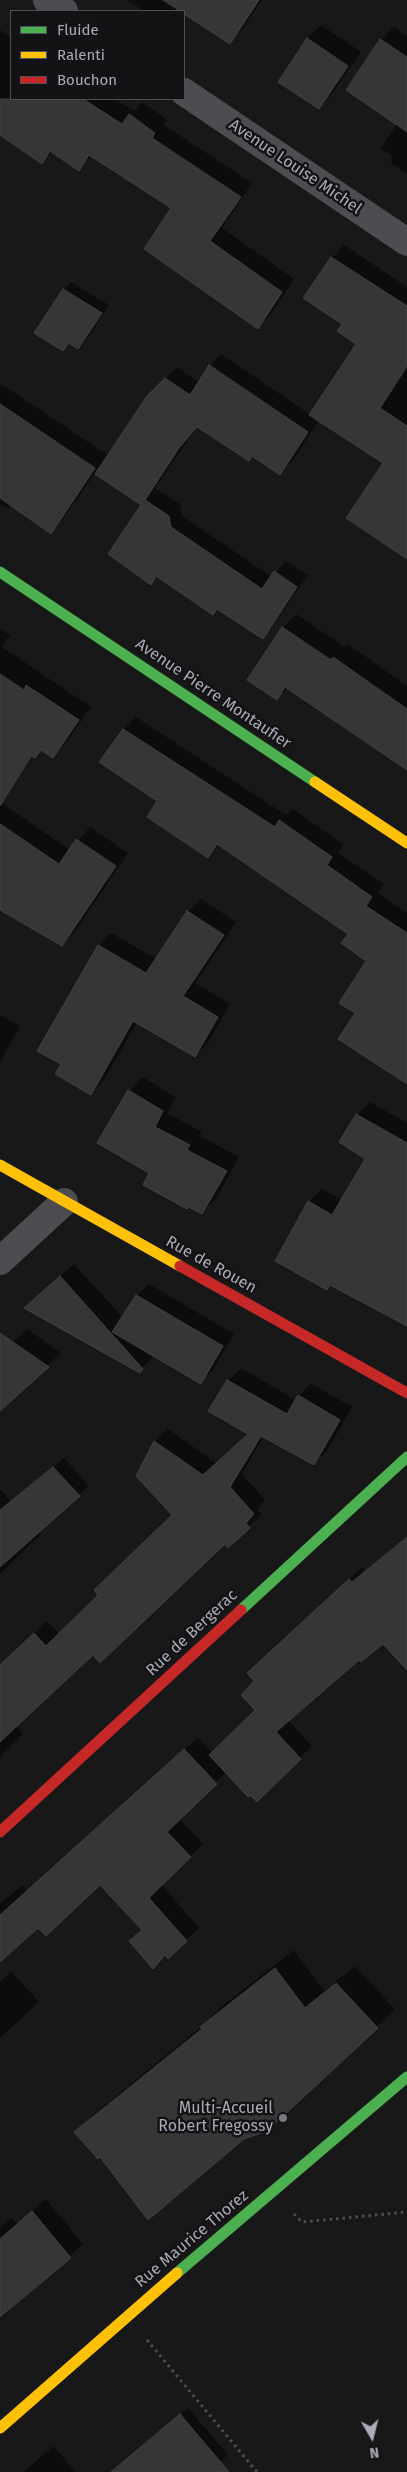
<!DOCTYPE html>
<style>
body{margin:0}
#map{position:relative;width:407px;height:2472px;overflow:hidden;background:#181818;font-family:"Fira Sans",sans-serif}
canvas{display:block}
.legend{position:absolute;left:10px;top:10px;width:175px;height:90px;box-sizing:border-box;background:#131214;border:1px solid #504f56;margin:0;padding:6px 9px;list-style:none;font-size:15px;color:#ababb8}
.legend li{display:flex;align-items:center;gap:10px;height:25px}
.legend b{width:25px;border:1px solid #504f56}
.north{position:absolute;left:347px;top:2412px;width:50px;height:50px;-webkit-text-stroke:4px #131214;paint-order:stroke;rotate:172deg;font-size:14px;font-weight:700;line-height:20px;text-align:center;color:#ababb8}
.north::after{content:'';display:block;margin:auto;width:18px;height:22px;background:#ababb8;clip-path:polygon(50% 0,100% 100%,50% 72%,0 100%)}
</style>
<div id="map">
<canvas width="407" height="2472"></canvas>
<ul class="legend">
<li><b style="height:6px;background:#4caf50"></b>Fluide</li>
<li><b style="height:6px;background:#ffc107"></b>Ralenti</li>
<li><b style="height:6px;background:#c62828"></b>Bouchon</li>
</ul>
<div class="north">N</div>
</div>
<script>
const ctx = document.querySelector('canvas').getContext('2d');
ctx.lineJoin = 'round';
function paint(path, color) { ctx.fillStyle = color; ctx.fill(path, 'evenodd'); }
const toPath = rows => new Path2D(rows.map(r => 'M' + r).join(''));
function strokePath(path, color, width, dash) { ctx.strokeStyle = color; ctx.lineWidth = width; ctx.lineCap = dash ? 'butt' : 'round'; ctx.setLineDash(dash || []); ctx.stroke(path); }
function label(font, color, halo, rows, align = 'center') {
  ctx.font = font + ' "Fira Sans",sans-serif'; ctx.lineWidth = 5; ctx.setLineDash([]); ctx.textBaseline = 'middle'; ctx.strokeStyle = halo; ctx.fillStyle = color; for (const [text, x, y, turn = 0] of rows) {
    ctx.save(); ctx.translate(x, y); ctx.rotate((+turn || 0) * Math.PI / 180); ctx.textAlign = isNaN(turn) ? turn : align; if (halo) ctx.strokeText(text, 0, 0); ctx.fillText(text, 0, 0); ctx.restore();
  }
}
paint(toPath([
 [127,0,262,0,242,30,229,42,178,9,176,11,144,11],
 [321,25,361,52,332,94,319,108,279,81,308,38],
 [394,27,407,36,407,174,391,163,392,156,381,148,397,124,381,40],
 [0,30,11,38,11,99,115,99,134,111,143,102,167,120,164,125,252,183,222,228,294,279,271,314,258,327,173,208,92,155,79,169,53,151,42,162,0,134],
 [344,245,407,287,407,558,384,463,319,420,291,463,280,474,253,455,198,426,155,488,180,504,182,516,272,577,286,561,308,575,273,626,262,637,218,608,158,576,151,583,143,504,95,473,63,519,51,532,12,505,8,509,0,504,0,383,109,456,148,397,177,367,200,383,210,366,221,354,311,415,358,343,344,323,305,298,332,258],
 [71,282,109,305,86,340,78,348,64,290],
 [296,614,345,647,348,644,407,686,407,769,288,688,277,698,283,628],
 [0,628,10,635,2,647,91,707,66,743,53,757,42,750,35,757,0,733],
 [136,717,286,815,293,809,344,845,338,853,384,884,378,893,407,913,407,1083,368,961,350,933,220,844,208,856,159,801,101,762,124,729],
 [0,802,70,850,90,827,128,853,75,931,62,944,3,911,0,914],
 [201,899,236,922,195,983,230,1004,208,1043,195,1056,137,1022,104,1080,91,1093,62,1063,39,1050,99,945,111,933,157,959,188,912],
 [0,1015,20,1026,0,1062],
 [143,1077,176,1098,167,1113,202,1132,200,1136,239,1157,216,1199,202,1212,151,1173,99,1142,129,1091],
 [370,1102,407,1123,407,1316,277,1260,309,1202,322,1189,342,1200,366,1159,357,1115],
 [74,1264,123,1318,137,1296,149,1284,234,1334,212,1371,200,1383,154,1356,139,1371,40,1294],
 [27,1329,61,1353,0,1408,0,1354],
 [241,1368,296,1400,311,1383,352,1407,327,1451,314,1463,264,1436,242,1474,265,1500,257,1510,262,1514,229,1546,225,1542,93,1654,16,1726,23,1734,0,1757,0,1676,13,1653,47,1621,59,1634,100,1595,174,1515,138,1475,155,1441,168,1429,216,1463,249,1434,228,1381],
 [64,1458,89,1486,38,1531,41,1534,0,1574,0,1489,11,1501],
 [407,1536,407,1668,383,1642,360,1658,288,1720,312,1746,257,1800,227,1772,179,1818,203,1844,161,1884,199,1928,186,1940,166,1954,131,1941,143,1929,100,1883,38,1926,0,1960,0,1904,22,1885,27,1890,198,1737,213,1753,257,1710,256,1681,261,1661,362,1567,365,1571],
 [294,1950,324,1991,355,1966,395,2009,267,2130,101,2155,76,2133,94,2114,201,2027,220,2008],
 [11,1971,39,2002,0,2038,0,1982],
 [46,2199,83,2244,0,2319,0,2228,11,2218,17,2224],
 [188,2408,228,2455,209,2472,129,2472,129,2457],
 [54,2446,75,2472,23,2472]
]), '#0007');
const building = toPath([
 [163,0,259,0,230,44,184,14,184,11,180,11,163,0],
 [307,38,348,66,319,109,278,82,307,38],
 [380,39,407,57,407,132,346,90,380,39],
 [0,99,83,99,122,124,129,114,155,133,152,138,241,197,210,241,282,292,258,329,144,249,171,208,89,155,79,171,50,151,42,164,0,135,0,99],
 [331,257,407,306,407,366,380,408,407,426,407,559,346,518,383,463,309,415,356,344,337,331,342,324,303,298,331,257],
 [63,289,102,313,78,349,69,343,63,351,34,333,63,289],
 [209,365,308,432,280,475,252,456,249,461,197,427,179,448,145,500,169,516,171,527,262,589,274,571,297,587,263,639,217,609,213,615,156,576,151,585,108,554,141,505,95,474,147,396,165,378,190,395,209,365],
 [0,404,95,468,51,534,0,498,0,404],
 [282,627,331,660,333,657,407,709,407,770,285,687,277,700,247,680,282,627],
 [0,674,24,690,26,685,79,720,53,758,41,750,35,758,31,756,0,806,0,674],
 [123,729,275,827,279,820,332,857,327,865,372,897,366,906,407,933,407,1084,338,1039,355,1013,339,1003,366,961,341,943,348,934,217,844,208,858,147,817,157,801,99,762,123,729],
 [0,824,59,864,76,839,116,866,62,946,0,910,0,824],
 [187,911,224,935,183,996,218,1017,195,1057,133,1021,91,1095,55,1074,61,1064,37,1051,98,945,146,973,187,911],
 [128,1090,163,1111,155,1127,190,1145,187,1150,227,1171,202,1214,189,1207,187,1209,143,1185,149,1173,97,1143,128,1090],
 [356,1114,407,1143,407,1326,330,1285,327,1290,275,1261,308,1201,332,1215,365,1159,339,1142,356,1114],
 [60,1276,143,1369,140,1373,24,1308,60,1276],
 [136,1295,223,1346,201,1384,112,1332,136,1295],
 [0,1333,49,1367,0,1411,0,1333],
 [227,1380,287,1414,298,1395,340,1420,314,1465,261,1436,230,1487,254,1514,246,1523,250,1528,228,1548,225,1544,100,1663,93,1655,0,1742,0,1665,34,1633,46,1646,98,1595,94,1590,172,1515,136,1476,154,1441,203,1475,248,1434,208,1411,227,1380],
 [53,1467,80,1496,0,1567,0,1510,53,1467],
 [407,1537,407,1670,383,1644,361,1662,359,1660,276,1732,301,1759,257,1802,250,1795,248,1797,209,1755,255,1710,241,1695,254,1681,247,1673,349,1579,352,1582,407,1537],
 [184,1749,217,1784,167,1832,191,1857,149,1898,187,1941,168,1959,165,1955,153,1969,129,1941,142,1930,100,1885,46,1936,38,1928,0,1962,0,1915,184,1749],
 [275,1968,305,2008,336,1983,378,2028,267,2131,244,2139,148,2220,100,2157,98,2159,74,2132,202,2029,200,2027,275,1968],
 [32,2211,71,2258,0,2317,0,2239,32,2211],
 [180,2414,229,2472,111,2472,180,2414]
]);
paint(building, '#363637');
strokePath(building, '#414144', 1);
strokePath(toPath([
 [294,2214,302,2222,407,2212],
 [147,2340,257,2472]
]), '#4e4e52', 3, [2.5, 4]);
strokePath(toPath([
 [47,0,64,11],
 [184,92,407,242],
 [0,1261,64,1202]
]), '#4d4d51', 28);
strokePath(toPath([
 [0,572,315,782],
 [241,1610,407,1457],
 [177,2273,407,2077]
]), '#4caf50', 11);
strokePath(toPath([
 [315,782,407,843],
 [0,1165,180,1266],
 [0,2428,177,2273]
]), '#ffc107', 11);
strokePath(toPath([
 [180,1266,407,1393],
 [0,1832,241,1610]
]), '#c62828', 11);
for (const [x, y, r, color] of [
 [283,2118,5,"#787880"]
]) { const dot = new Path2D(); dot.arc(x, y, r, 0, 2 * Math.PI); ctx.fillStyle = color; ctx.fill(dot); strokePath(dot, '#131214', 2); }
label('16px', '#ababb8', '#131214', [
 ["Avenue Louise Michel",295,167,34],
 ["Avenue Pierre Montaufier",213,694,34],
 ["Rue de Rouen",211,1265,29],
 ["Rue de Bergerac",192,1633,-43],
 ["Rue Maurice Thorez",192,2239,-40]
]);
label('16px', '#ababb8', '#131214', [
 ["Multi-Accueil",273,2109],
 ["Robert Fregossy",273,2127]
], 'right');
</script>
